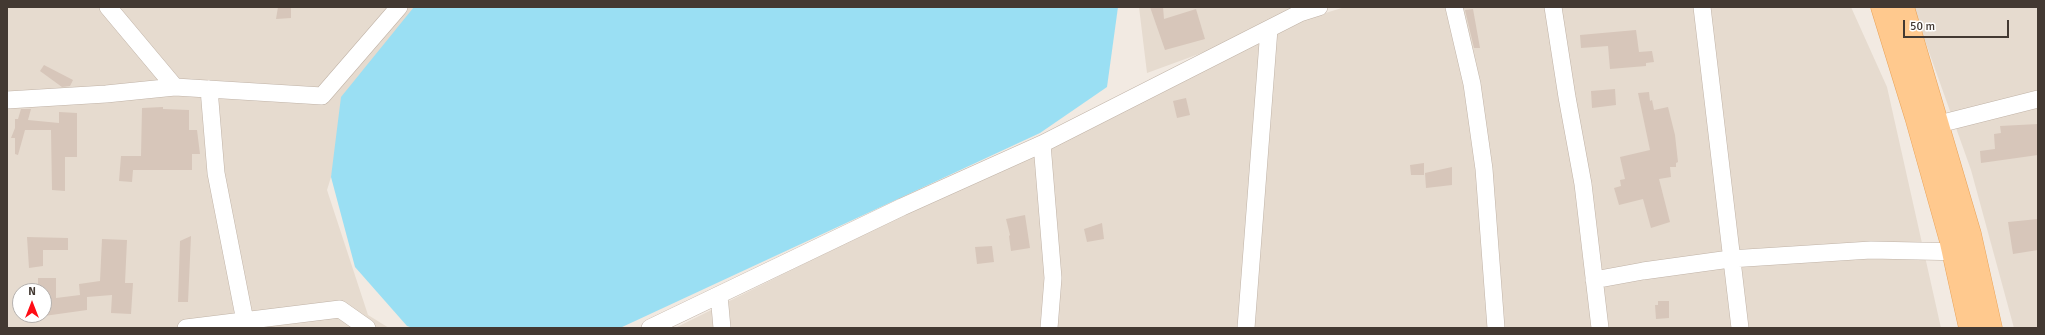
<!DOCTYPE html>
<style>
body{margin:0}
#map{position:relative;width:2045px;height:335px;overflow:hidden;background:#f2eae2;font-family:Signika,sans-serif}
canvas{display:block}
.frame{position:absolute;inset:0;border:8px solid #433932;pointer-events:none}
.north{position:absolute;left:12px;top:283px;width:40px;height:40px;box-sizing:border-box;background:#fff;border:1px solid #b4b0ad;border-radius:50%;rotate:0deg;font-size:11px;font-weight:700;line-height:16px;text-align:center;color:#433932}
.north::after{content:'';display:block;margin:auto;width:14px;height:18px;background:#ff0c15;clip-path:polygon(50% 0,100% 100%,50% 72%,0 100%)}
.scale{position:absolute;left:1903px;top:20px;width:106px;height:18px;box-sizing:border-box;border:2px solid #433932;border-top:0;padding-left:5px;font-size:12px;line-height:14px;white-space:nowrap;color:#433932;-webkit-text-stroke:3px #fff;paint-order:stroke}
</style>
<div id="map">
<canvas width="2045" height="335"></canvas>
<div class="frame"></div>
<div class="north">N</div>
<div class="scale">50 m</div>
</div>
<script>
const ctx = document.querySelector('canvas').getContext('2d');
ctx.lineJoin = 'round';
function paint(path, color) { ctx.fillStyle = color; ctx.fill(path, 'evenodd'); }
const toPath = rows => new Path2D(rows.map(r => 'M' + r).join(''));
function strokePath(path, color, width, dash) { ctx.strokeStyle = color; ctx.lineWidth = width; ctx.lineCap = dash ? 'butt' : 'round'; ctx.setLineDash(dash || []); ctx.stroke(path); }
paint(toPath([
 [7,7,430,7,361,81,327,190,368,315,389,328,7,328],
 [20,291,44,291,44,315,20,315],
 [1139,7,1322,7,1308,14,1147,73],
 [1345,7,1851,7,1887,87,1941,328,675,328,846,243,1127,93,1280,27],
 [1913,7,2038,7,2038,328,2014,328,1971,170]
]), '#e6dbcf');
paint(toPath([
 [414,7,1118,7,1107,87,1040,133,620,328,413,328,407,326,355,267,331,177,341,97]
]), '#9adff3');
paint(toPath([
 [278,7,291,7,291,18,276,19],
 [1150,7,1163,7,1164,19,1196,9,1205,39,1165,50],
 [1473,9,1480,48,1474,48,1465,10],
 [1636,30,1639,52,1652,51,1654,62,1646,63,1646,66,1610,69,1608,46,1581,48,1580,35],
 [44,65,73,80,70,86,62,87,40,71],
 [1615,89,1616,105,1592,108,1591,91],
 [1649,92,1650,101,1652,100,1654,110,1668,107,1675,135,1678,162,1676,163,1676,167,1670,167,1671,177,1659,179,1670,222,1651,228,1643,199,1619,205,1614,188,1621,186,1620,180,1625,179,1620,157,1650,150,1638,93],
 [1186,98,1190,115,1177,118,1173,101],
 [163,107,163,109,189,110,189,130,197,130,200,154,192,154,192,170,133,170,132,182,119,181,121,156,141,156,142,108],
 [21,109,31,109,28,120,59,123,59,112,77,113,77,157,65,157,65,191,52,190,51,130,25,130,18,155,15,154,15,138,11,138,15,128,15,119,18,119],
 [2038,124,2038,155,1981,163,1980,151,1995,149,1994,134,2001,133,2000,126],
 [1424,163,1424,175,1411,175,1410,165],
 [1452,167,1452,185,1426,188,1425,173],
 [1025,215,1030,248,1011,251,1009,236,1010,235,1006,219],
 [2038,219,2038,250,2013,254,2008,222],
 [1102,223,1104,239,1087,242,1084,229],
 [191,236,188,302,178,302,180,241],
 [27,237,68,238,68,250,43,250,43,266,29,268],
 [102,239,127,240,125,283,133,283,131,314,111,313,112,295,87,297,87,310,44,316,44,291,38,291,38,278,56,278,56,298,80,295,79,284,100,281],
 [992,246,994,262,977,264,975,247],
 [1658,301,1669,301,1669,318,1656,319,1655,305,1658,305]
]), '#d7c6ba');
const street = toPath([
 [108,7,175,87],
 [1454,7,1472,84,1484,169,1496,328],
 [1553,7,1567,97,1583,184,1600,328],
 [1702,7,1740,328],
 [209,89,216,173,245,321],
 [7,100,106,94,175,87,322,96,399,7],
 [1939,124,2038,99],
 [1042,144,1053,278,1049,328],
 [1594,280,1643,271,1730,259,1871,250,1964,252],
 [719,295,722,328],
 [186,328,340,309,367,328],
 [650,328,902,207,1042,144,1300,13,1319,7],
 [1246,328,1269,29]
]);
const primary = toPath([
 [1882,7,1916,117,1950,238,1970,328],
 [1903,7,1970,234,1991,328]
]);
strokePath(street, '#c0b3a7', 18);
strokePath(primary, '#e9a359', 23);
strokePath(street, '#fff', 17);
strokePath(primary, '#ffc98e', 22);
</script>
